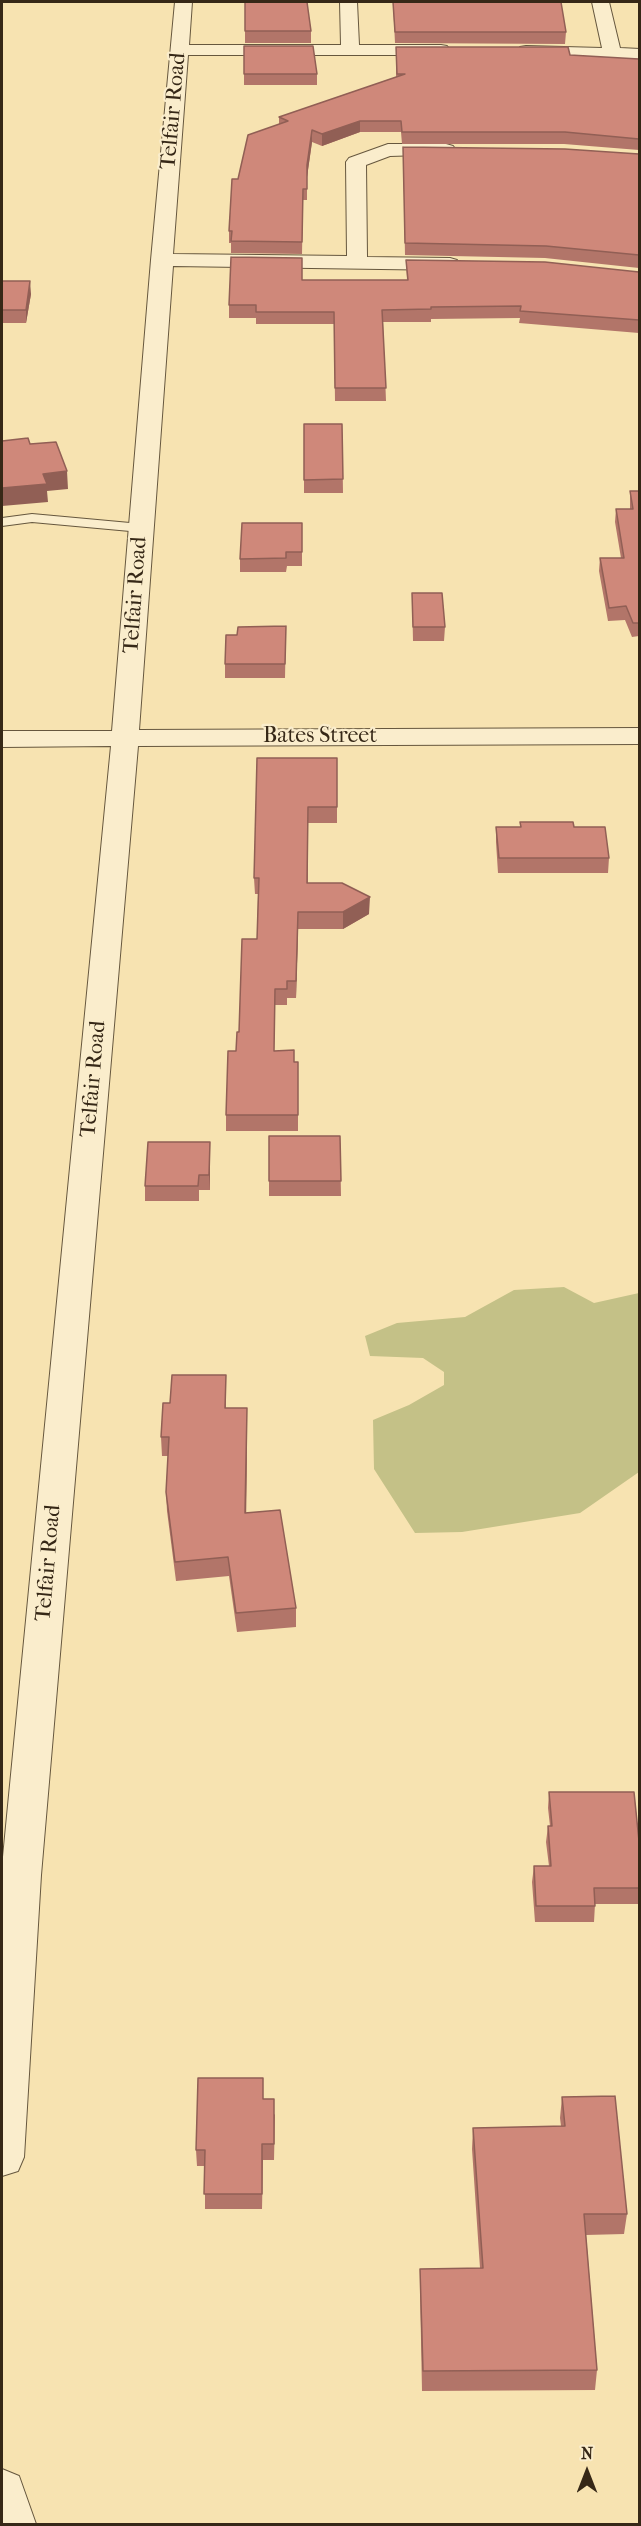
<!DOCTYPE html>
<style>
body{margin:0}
#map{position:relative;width:641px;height:2526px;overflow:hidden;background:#f7e3b1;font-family:"IM FELL French Canon",serif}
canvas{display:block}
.frame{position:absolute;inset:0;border:3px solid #362817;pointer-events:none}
.north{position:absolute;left:557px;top:2442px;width:60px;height:60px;-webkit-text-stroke:4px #faedcc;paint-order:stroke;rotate:0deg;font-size:16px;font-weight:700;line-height:24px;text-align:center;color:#362817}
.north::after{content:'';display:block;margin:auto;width:21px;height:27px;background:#362817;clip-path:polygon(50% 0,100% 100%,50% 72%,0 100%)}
</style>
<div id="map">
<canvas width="641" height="2526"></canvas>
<div class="frame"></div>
<div class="north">N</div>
</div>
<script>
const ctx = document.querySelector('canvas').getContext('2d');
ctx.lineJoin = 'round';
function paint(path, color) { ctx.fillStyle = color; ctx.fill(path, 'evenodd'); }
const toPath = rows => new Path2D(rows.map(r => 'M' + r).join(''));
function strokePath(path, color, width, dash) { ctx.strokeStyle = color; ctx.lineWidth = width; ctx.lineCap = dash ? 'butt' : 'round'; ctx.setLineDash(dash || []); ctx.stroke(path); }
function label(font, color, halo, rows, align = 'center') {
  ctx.font = font + ' "IM FELL French Canon",serif'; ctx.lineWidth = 4.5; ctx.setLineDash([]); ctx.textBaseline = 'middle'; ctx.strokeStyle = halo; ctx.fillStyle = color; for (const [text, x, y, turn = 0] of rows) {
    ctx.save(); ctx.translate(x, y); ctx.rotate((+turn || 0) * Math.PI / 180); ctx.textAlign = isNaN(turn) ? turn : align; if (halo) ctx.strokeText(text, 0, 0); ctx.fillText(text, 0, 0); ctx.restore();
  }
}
paint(toPath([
 [564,1287,594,1303,639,1293,639,1472,580,1513,462,1532,415,1533,374,1469,373,1420,409,1405,444,1385,444,1372,423,1358,370,1356,365,1336,397,1323,465,1317,514,1290]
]), '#c4c187');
const lane = toPath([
 [32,514,141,524,148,528,141,532,32,522,2,526,2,518,32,514]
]);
const street = toPath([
 [175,2,192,2,189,45,341,45,340,2,357,2,359,45,441,45,447,46,450,50,447,54,441,55,188,55,173,254,347,256,346,162,349,158,388,144,446,144,453,146,456,150,453,154,390,156,366,165,367,257,450,258,457,260,460,264,457,268,450,270,173,266,139,730,640,728,640,744,138,746,41,1875,24,2157,18,2171,2,2176,2,1867,111,746,2,747,2,731,112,731,151,260,175,2],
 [592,2,609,2,620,48,640,49,640,59,526,56,520,55,517,51,520,47,526,46,602,48,592,2],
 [2,2469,19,2476,36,2524,2,2524,2,2469]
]);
strokePath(lane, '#66573e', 2);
strokePath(street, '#66573e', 2);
paint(lane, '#faedcc');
paint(street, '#faedcc');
paint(toPath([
 [245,2,311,31,311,43,245,43],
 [393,2,561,2,566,32,565,44,395,43],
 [244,46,317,74,317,85,244,85],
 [396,47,639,59,639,150,564,144,402,144,401,132,360,132,322,146,312,142,307,177,307,200,303,200,302,254,231,253,231,243,229,243,229,231,238,179,279,124,279,117,396,77],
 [403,147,639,154,639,268,545,258,405,255],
 [406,260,639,272,639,333,519,323,520,318,431,319,431,322,383,322,386,401,335,401,334,324,256,324,256,318,229,318,229,305,302,280,407,280],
 [2,281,31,294,26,323,2,323],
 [304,424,342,424,343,493,304,493],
 [630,491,639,491,639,636,632,637,625,620,608,621,599,571,600,558,621,558,615,522,616,509,630,509],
 [302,523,302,566,287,566,286,572,240,572,240,559],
 [412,593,445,627,444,641,413,641],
 [286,626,285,678,225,678,225,664,237,635],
 [337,758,337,823,308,823,308,883,369,914,343,929,298,929,296,998,287,998,287,1005,275,1005,274,1051,294,1062,298,1062,298,1131,226,1131,226,1115,239,1032,257,939,258,894,255,894,254,878],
 [520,822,609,858,608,873,498,873,496,842,496,827,520,827],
 [340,1136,341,1196,269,1196,269,1181],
 [210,1142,210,1190,199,1190,199,1201,145,1201,145,1186],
 [226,1375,226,1408,247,1427,246,1513,296,1608,296,1627,237,1632,229,1576,176,1581,167,1511,166,1492,168,1456,162,1456,161,1437,170,1403],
 [549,1792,639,1841,639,1904,595,1904,594,1922,535,1922,532,1882,534,1866,549,1866,546,1842,548,1826,550,1826,548,1808],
 [562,2097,627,2214,624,2234,586,2235,597,2370,595,2390,422,2391,420,2289,420,2269,480,2268,472,2149,473,2128,561,2126,560,2118],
 [263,2099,275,2115,274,2160,263,2160,262,2209,205,2209,205,2166,197,2166,196,2150]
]), '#b27569');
paint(toPath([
 [360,121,360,132,322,146,322,134],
 [312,130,312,142,307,177,307,200,307,165],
 [30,281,31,294,26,323,26,310],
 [67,471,68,489,47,491,48,502,2,506,2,488,43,474],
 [370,897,369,914,343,929,343,912],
 [298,912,298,929,296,998,296,981],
 [210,1142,210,1190,209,1175],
 [247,1408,247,1427,246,1531,245,1513]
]), '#915f55');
const building = toPath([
 [245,2,307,2,311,31,245,31,245,2],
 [393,2,561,2,566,32,395,32,393,2],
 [244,46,313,46,317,74,244,74,244,46],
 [396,47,568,47,570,55,639,59,639,139,565,132,402,132,401,121,360,121,322,134,312,130,307,165,307,189,303,189,302,242,231,241,232,231,229,231,232,179,238,179,248,135,288,121,279,117,405,74,397,74,396,47],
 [403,147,565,149,639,154,639,255,546,246,405,243,403,147],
 [231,257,302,258,302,280,408,280,406,260,545,262,639,272,639,320,520,311,521,306,431,307,431,309,382,310,386,388,335,388,334,312,256,312,256,305,229,305,231,257],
 [2,281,30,281,26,310,2,310,2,281],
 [304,424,342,424,343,479,304,480,304,424],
 [28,438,30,444,56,442,67,471,43,474,47,484,2,488,2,441,28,438],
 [630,491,639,491,639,623,633,623,626,606,609,608,600,558,624,558,616,509,633,509,630,491],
 [242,523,302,523,302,552,286,552,286,558,240,559,242,523],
 [412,593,442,593,445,627,413,627,412,593],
 [286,626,285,664,225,664,226,635,237,635,238,627,286,626],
 [257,758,337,758,337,807,308,807,307,883,342,883,370,897,343,912,298,912,296,981,287,981,287,989,275,989,274,1051,294,1050,294,1062,298,1062,298,1115,226,1115,228,1051,236,1051,237,1032,239,1032,242,939,257,939,259,878,254,878,257,758],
 [520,822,573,822,574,827,605,827,609,858,499,858,496,827,521,827,520,822],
 [269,1136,340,1136,341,1181,269,1181,269,1136],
 [148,1142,210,1142,209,1175,199,1175,198,1186,145,1186,148,1142],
 [172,1375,226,1375,225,1408,247,1408,245,1513,280,1510,296,1608,236,1613,228,1557,175,1562,166,1492,169,1437,161,1437,163,1403,170,1403,172,1375],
 [549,1792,634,1792,639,1841,639,1888,594,1888,595,1906,536,1906,534,1866,551,1866,548,1826,552,1826,549,1792],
 [198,2078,263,2078,263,2099,274,2099,274,2144,262,2144,262,2194,204,2194,205,2150,196,2150,198,2078],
 [615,2096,627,2214,584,2214,597,2370,423,2371,420,2269,483,2268,473,2128,565,2126,562,2097,615,2096]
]);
paint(building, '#cf887a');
strokePath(building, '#915f55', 1.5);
label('22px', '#362817', '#faedcc', [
 ["Telfair Road",174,111,-85],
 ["Telfair Road",136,595,-86],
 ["Bates Street",320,737],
 ["Telfair Road",94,1079,-85],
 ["Telfair Road",49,1563,-85]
]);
</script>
